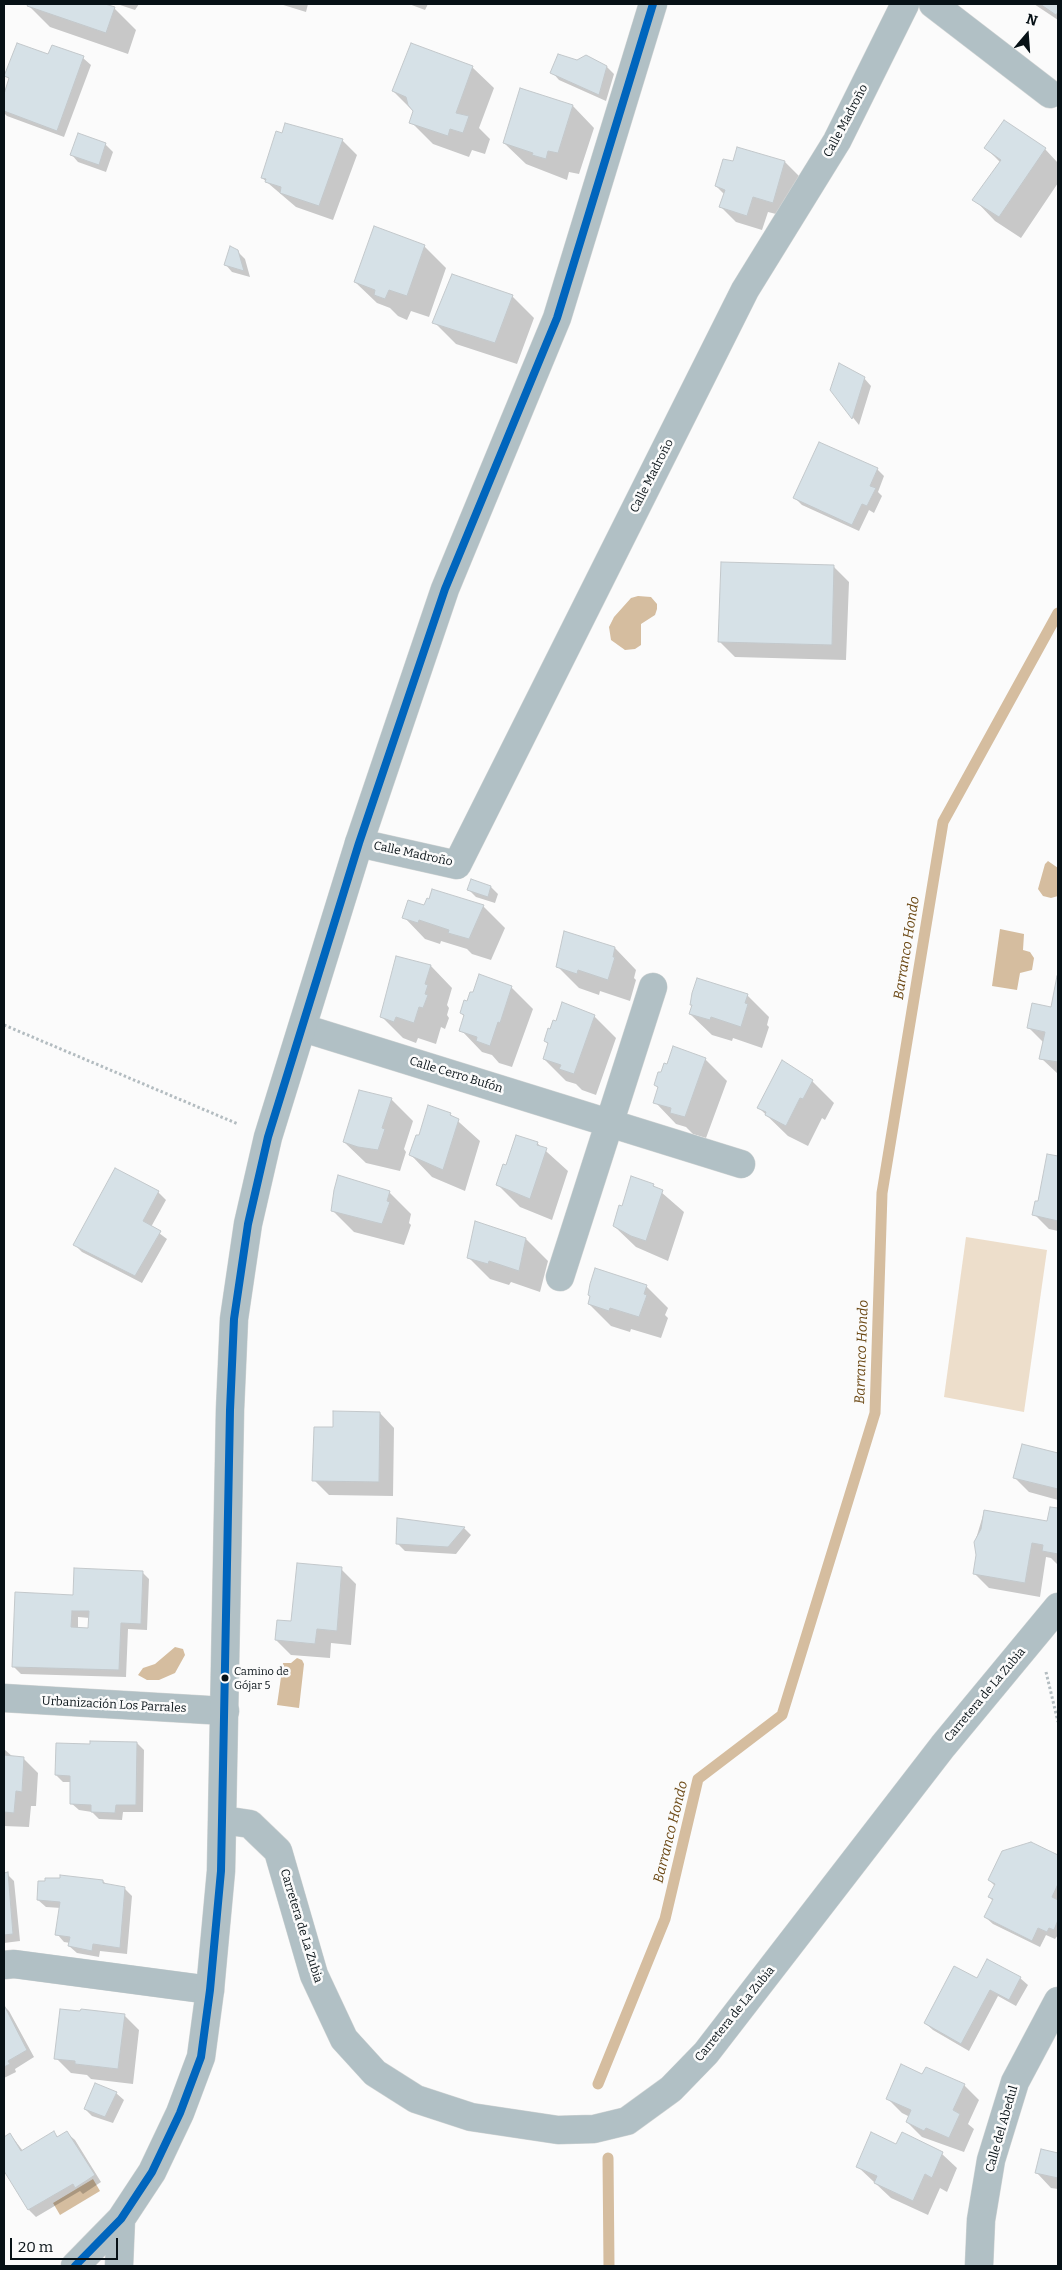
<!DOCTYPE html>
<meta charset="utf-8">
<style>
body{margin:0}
#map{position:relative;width:1062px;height:2270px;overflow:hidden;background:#fbfbfb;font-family:Bitter,serif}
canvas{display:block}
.frame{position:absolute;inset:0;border:5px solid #071116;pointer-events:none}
.north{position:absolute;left:1002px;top:10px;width:50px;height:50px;-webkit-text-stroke:4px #fbfbfb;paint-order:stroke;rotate:18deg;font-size:14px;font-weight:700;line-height:20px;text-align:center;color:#071116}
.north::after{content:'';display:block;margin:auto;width:18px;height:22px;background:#071116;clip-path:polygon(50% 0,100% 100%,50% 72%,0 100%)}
.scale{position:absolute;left:10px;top:2238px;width:108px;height:22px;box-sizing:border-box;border:2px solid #071116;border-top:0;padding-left:6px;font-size:15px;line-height:18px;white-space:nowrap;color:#071116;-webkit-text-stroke:4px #fbfbfb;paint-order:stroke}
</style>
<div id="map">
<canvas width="1062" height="2270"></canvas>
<div class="frame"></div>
<div class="north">N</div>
<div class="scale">20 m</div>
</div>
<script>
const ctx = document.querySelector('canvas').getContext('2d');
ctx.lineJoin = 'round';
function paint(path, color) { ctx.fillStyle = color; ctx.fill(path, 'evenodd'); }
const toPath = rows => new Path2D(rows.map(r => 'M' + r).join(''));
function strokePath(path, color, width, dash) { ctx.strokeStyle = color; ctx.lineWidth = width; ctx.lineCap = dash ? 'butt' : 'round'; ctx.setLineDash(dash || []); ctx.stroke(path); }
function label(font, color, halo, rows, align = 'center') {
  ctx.font = font + ' Bitter,serif'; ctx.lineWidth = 5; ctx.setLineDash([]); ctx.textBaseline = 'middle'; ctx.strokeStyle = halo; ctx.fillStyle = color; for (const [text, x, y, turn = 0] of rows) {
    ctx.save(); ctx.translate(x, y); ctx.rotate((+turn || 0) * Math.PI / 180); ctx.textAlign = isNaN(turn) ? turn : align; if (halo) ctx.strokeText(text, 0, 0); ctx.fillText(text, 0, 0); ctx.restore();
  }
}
paint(toPath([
 [966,1237,1047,1250,1024,1412,944,1397]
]), '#eddecb');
paint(toPath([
 [638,596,651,597,657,604,657,609,655,615,641,624,641,645,635,649,625,650,611,640,609,627,614,617,631,598],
 [1048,861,1058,868,1058,896,1051,898,1043,896,1038,889,1045,864],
 [1000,929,1024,934,1023,950,1030,952,1034,958,1032,970,1020,973,1017,990,992,986],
 [175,1647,183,1649,185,1655,175,1673,159,1680,147,1680,138,1675,143,1668,155,1664],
 [297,1658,302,1660,304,1664,299,1708,277,1705,283,1663,291,1663],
 [93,2179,100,2191,60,2215,53,2203]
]), '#d5bd9f');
paint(toPath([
 [29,4,100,4,114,8,136,30,128,54,50,27,29,6],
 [117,4,139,4,135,10],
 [280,4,308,4,306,12],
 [409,4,428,4,425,10],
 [1034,4,1058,4,1058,20],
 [49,55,83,58,91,65,64,137,7,116,4,113,4,97,10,80,6,75],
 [586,56,607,67,614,74,606,101,559,80,552,72],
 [472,67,494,88,479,128,490,139,485,154,472,150,469,157,433,144,411,122,414,112,393,91],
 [573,106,594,128,579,174,569,172,567,180,526,164,504,143],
 [282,134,342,140,357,155,333,220,296,207,262,178],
 [105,144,113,152,106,172,78,162,71,154],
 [738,148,785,162,800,177,788,217,768,212,762,230,736,222,721,207,725,195,716,186,734,163],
 [986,148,1045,149,1058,163,1058,183,1021,238,995,221,974,199,1000,162],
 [424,246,446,268,429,317,411,311,407,320,398,316,390,308,377,303,355,282],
 [237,251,245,259,250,277,232,272,225,264],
 [512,296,534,318,517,364,456,344,434,322],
 [864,378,871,386,859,425,831,390],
 [877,469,884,476,878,492,882,496,874,513,869,510,859,531,802,505,795,498],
 [834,567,849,582,846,660,735,657,720,642],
 [491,887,498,894,495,903,476,897,469,890],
 [483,906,505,928,491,960,472,954,467,949,441,941,440,944,425,939,404,917,425,907],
 [615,948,636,970,634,978,636,980,630,1001,600,991,599,995,579,988,558,967],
 [397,958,431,966,452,988,447,1005,449,1008,447,1015,449,1018,445,1029,441,1027,436,1044,418,1038,416,1043,403,1038,381,1016],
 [1058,977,1058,1074,1041,1058,1044,1043,1028,1027,1052,1008],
 [511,987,533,1009,512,1067,499,1063,492,1055,482,1052,461,1030,465,1017,461,1013],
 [747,995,769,1017,767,1025,769,1027,762,1048,733,1038,732,1041,712,1035,690,1014,693,1006,691,1004],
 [594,1016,616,1038,596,1095,582,1090,576,1084,566,1081,544,1059,548,1044,545,1041],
 [705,1059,727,1081,706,1138,693,1134,686,1127,676,1124,655,1102,659,1089,655,1085],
 [812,1081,834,1103,825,1120,822,1118,808,1146,788,1136,759,1108],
 [391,1099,413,1121,404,1149,406,1152,400,1171,366,1163,344,1142],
 [450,1114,480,1141,465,1191,432,1177,411,1155,419,1137],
 [537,1143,568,1171,552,1220,520,1207,498,1185,507,1167],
 [1048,1155,1058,1157,1058,1231,1049,1229,1034,1214,1039,1203],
 [116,1170,158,1192,166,1200,151,1227,167,1239,142,1283,82,1252,75,1245],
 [653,1185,684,1212,668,1261,636,1247,614,1226,623,1208],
 [389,1192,411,1214,409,1223,411,1225,404,1245,354,1232,332,1210],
 [526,1239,548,1261,540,1292,511,1282,509,1285,490,1279,468,1257],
 [646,1286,668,1308,665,1315,668,1318,661,1338,631,1329,630,1332,611,1326,589,1304,591,1297],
 [380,1413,394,1428,393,1496,329,1495,314,1480,334,1428],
 [1023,1445,1058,1454,1058,1500,1029,1492,1014,1477],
 [1051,1508,1058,1510,1058,1565,1051,1558,1046,1557,1040,1597,989,1588,974,1573,977,1555,975,1542,984,1512,1048,1522],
 [399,1519,464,1528,471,1535,456,1554,405,1551,398,1544],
 [341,1569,356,1584,351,1645,331,1643,330,1658,291,1655,276,1640],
 [142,1572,149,1579,147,1630,128,1629,126,1677,21,1674,14,1667,74,1596],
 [78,1617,90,1618,89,1629,78,1629],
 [137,1743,144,1750,143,1812,123,1812,122,1820,99,1819,92,1812,79,1810,71,1803,71,1782,63,1782,56,1775,57,1745],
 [4,1749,13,1757,23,1758,38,1773,36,1806,31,1806,29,1827,4,1826],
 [1057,1856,1058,1935,1055,1939,1046,1935,1040,1947,993,1924,985,1917,993,1901,989,1897,995,1886,989,1880],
 [4,1874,7,1874,14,1881,20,1941,4,1943],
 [103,1881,107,1885,125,1889,132,1896,127,1954,100,1951,99,1957,77,1953,69,1946,70,1943,64,1942,57,1934,61,1908,46,1907,38,1900,46,1883],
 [1020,1978,1028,1985,1016,2006,998,1996,969,2051,933,2030,925,2023,978,1980],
 [4,2006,9,2011,34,2057,15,2069,16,2072,4,2078],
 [124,2015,139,2030,133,2084,91,2079,87,2075,71,2073,56,2058],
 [923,2075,964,2085,979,2100,968,2124,974,2129,964,2152,922,2137,907,2122,910,2117,902,2113,887,2098],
 [116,2093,124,2100,113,2123,92,2116,85,2109],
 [54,2133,59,2138,67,2133,75,2140,101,2182,83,2194,80,2191,36,2217,29,2210,4,2168,4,2138,10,2134,23,2151],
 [897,2145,942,2154,957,2168,947,2192,940,2188,928,2215,891,2198,857,2166],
 [1042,2150,1058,2154,1058,2189,1051,2188,1037,2173]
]), '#0003');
strokePath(toPath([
 [598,2084,665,1919,698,1779,782,1715,875,1413,882,1193,943,822,1058,613],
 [608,2158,609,2266]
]), '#d5bd9f', 11);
const building = toPath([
 [28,4,105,4,115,7,106,33,27,6,28,4],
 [1040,4,1058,4,1058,12,1056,15,1040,4],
 [17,43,48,54,52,45,84,56,57,131,4,111,4,94,9,78,4,76,17,43],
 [411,43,473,66,456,113,469,116,463,133,450,129,448,136,409,123,413,111,408,105,406,97,392,91,411,43],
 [558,54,577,60,586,55,607,66,599,95,550,73,558,54],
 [520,88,573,105,558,153,548,151,546,159,532,155,533,153,503,143,520,88],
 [1004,120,1046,148,999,217,972,200,1001,160,984,148,1004,120],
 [285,123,343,139,319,206,280,193,281,187,265,182,266,179,261,178,276,131,282,133,285,123],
 [78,133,106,143,99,165,70,155,78,133],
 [737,147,785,161,773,203,753,197,747,216,719,207,725,190,715,186,723,159,733,161,737,147],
 [374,226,425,245,407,296,389,290,385,299,374,295,375,290,354,282,374,226],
 [230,246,238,250,244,271,224,265,230,246],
 [452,274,513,295,495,343,432,323,452,274],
 [839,363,865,377,852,419,830,390,839,363],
 [819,442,878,468,870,486,876,488,867,506,862,504,852,525,793,498,819,442],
 [721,562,834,565,832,645,718,642,721,562],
 [471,879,491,886,488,897,467,890,471,879],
 [432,889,484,905,469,939,448,933,449,930,419,920,418,923,402,918,408,900,424,905,427,898,429,899,432,889],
 [564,931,615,947,613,957,615,957,608,980,578,970,577,974,556,967,564,931],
 [396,956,431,965,425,984,428,985,425,994,428,995,423,1008,419,1007,414,1023,396,1017,394,1022,380,1017,396,956],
 [479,974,512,986,500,1023,498,1022,490,1046,476,1041,477,1037,459,1031,464,1015,460,1013,464,1000,467,1001,470,992,473,992,479,974],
 [1057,976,1058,976,1058,1062,1039,1059,1045,1032,1027,1028,1032,1003,1051,1007,1057,976],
 [697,978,748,994,745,1003,748,1004,741,1027,711,1017,710,1020,689,1014,692,1005,690,1005,692,993,697,978],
 [562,1002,595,1015,574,1074,559,1069,561,1065,543,1059,548,1043,544,1041,548,1028,550,1029,553,1020,556,1021,562,1002],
 [673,1046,706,1058,685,1117,670,1113,671,1108,653,1103,658,1087,654,1085,658,1072,661,1072,664,1063,667,1064,673,1046],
 [782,1060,813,1080,803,1099,800,1098,786,1126,765,1115,766,1112,757,1108,782,1060],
 [359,1090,392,1098,382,1128,385,1129,378,1150,358,1147,343,1142,359,1090],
 [428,1105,451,1113,450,1115,459,1119,443,1170,409,1155,416,1135,419,1135,428,1105],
 [516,1135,538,1142,537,1145,547,1148,530,1199,496,1185,503,1164,506,1165,516,1135],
 [1047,1154,1058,1156,1058,1221,1032,1215,1035,1201,1038,1201,1047,1154],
 [115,1168,159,1191,143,1221,161,1231,135,1276,73,1245,115,1168],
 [338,1175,390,1191,387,1201,390,1202,382,1224,331,1211,334,1190,338,1175],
 [631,1176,654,1184,653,1186,663,1190,646,1241,631,1236,613,1226,619,1205,622,1206,631,1176],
 [475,1221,526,1238,519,1271,489,1261,488,1264,467,1258,475,1221],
 [595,1268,647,1285,644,1294,647,1295,639,1317,610,1308,609,1311,588,1304,590,1296,588,1295,590,1284,595,1268],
 [333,1411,380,1412,379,1482,312,1481,314,1427,333,1427,333,1411],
 [1022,1444,1058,1453,1058,1489,1013,1478,1022,1444],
 [1050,1507,1058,1508,1058,1554,1042,1551,1043,1545,1032,1543,1025,1583,973,1574,976,1555,974,1542,981,1529,984,1510,1047,1521,1050,1507],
 [397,1518,465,1527,448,1547,396,1544,397,1518],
 [297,1563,342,1567,337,1631,317,1629,315,1644,275,1640,277,1620,291,1621,297,1563],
 [74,1568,143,1571,141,1624,121,1623,119,1670,12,1667,15,1592,73,1595,74,1568],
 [72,1611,89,1611,88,1628,71,1627,72,1611],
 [90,1741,137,1742,136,1805,116,1805,115,1813,91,1812,91,1805,70,1804,70,1776,55,1775,56,1743,90,1744,90,1741],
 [4,1748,4,1755,24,1757,22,1792,16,1791,14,1813,4,1812,4,1748],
 [1031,1842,1058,1855,1058,1884,1052,1897,1058,1900,1058,1920,1054,1930,1049,1928,1047,1932,1038,1928,1032,1941,984,1917,993,1899,988,1897,995,1884,988,1880,1002,1851,1031,1842],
 [8,1872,13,1934,4,1935,4,1873,8,1872],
 [60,1875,103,1880,103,1883,125,1887,120,1948,93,1944,92,1951,68,1946,70,1937,55,1935,60,1902,37,1900,38,1881,45,1881,45,1878,60,1878,60,1875],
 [987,1959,1021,1977,1009,2000,990,1990,961,2044,924,2023,954,1966,977,1978,987,1959],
 [4,2005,27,2050,8,2061,10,2064,4,2067,4,2005],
 [60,2009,80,2011,81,2009,125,2014,118,2069,75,2064,75,2061,54,2059,60,2009],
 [901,2064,922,2074,926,2067,965,2084,953,2110,960,2114,949,2138,926,2128,924,2131,906,2122,911,2110,886,2099,901,2064],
 [95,2083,117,2092,105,2117,84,2109,95,2083],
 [54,2131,57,2137,67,2131,95,2175,75,2188,73,2184,28,2210,4,2171,4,2137,10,2133,21,2151,54,2131],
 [871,2132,896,2144,902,2132,943,2152,932,2178,925,2174,913,2201,874,2183,877,2176,856,2167,871,2132],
 [1041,2149,1058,2153,1058,2178,1035,2173,1041,2149]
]);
paint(building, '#d6e1e7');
strokePath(building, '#c3c8cb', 1);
const minor = toPath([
 [933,4,1050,94],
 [359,843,457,865,745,290,837,141,905,4],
 [303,1028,741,1164],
 [560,1277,653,987],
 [4,1698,225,1711],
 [4,1965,14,1964,210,1990],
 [979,2266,981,2220,991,2160,1015,2082,1058,2001]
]);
const tertiary = toPath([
 [223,1820,250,1824,278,1851,314,1975,344,2039,375,2073,416,2099,471,2117,558,2130,594,2129,627,2121,671,2089,706,2053,943,1746,1058,1607],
 [75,2266,121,2219,152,2172,180,2113,201,2057,210,1990,221,1871,230,1410,234,1319,248,1224,268,1137,359,843,445,589,557,318,653,4],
 [119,2266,121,2219]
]);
strokePath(minor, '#d4d6d6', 29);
strokePath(tertiary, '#d4d6d6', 29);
strokePath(toPath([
 [4,1025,238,1124],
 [1046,1672,1058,1722]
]), '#b3bcc0', 3, [2.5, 2.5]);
strokePath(minor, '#b1c0c5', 28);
strokePath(tertiary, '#b1c0c5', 28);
strokePath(toPath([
 [75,2266,121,2219,152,2172,180,2113,201,2057,210,1990,221,1871,230,1410,234,1319,248,1224,268,1137,359,843,445,589,557,318,653,4]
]), '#0065bd', 8);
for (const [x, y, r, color] of [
 [225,1678,4.5,"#071116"]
]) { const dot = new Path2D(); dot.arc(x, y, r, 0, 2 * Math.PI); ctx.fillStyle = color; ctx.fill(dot); strokePath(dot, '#fbfbfb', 2); }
label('11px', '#071116', '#fbfbfb', [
 ["Camino de",234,1672],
 ["Gójar 5",234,1686]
], 'left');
label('12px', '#071116', '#fbfbfb', [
 ["Calle Madroño",846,121,-62],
 ["Calle Madroño",652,476,-63],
 ["Calle Madroño",413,854,12],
 ["Calle Cerro Bufón",456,1075,17],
 ["Carretera de La Zubia",985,1695,-50],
 ["Urbanización Los Parrales",114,1705,3],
 ["Carretera de La Zubia",301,1926,73],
 ["Carretera de La Zubia",735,2014,-51],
 ["Calle del Abedul",1002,2129,-74]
]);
label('italic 14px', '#6c4915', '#fbfbfb', [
 ["Barranco Hondo",907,948,-81],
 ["Barranco Hondo",862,1352,-88],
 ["Barranco Hondo",671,1832,-76]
]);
</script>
